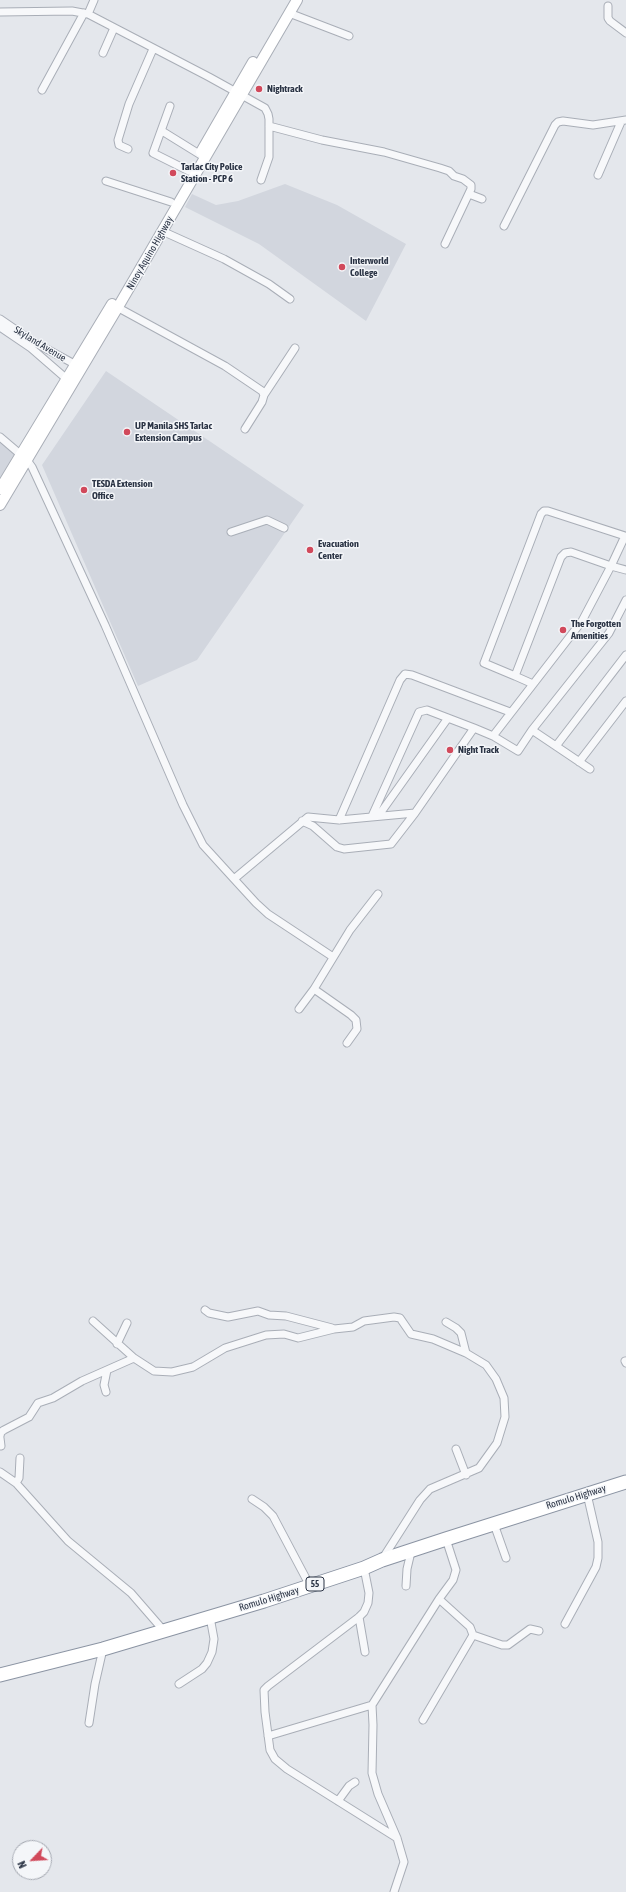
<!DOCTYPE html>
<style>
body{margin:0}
#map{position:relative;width:626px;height:1892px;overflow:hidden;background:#e4e7ec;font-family:"Asap Condensed",sans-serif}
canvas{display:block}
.north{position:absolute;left:12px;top:1840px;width:40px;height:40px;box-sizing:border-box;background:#f4f6f9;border:1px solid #a4a8b1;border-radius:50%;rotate:245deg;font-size:11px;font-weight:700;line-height:16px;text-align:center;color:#2b3445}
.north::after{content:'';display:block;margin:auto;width:14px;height:18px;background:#d1495b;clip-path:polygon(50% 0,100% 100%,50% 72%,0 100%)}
</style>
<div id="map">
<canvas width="626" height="1892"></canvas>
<div class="north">N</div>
</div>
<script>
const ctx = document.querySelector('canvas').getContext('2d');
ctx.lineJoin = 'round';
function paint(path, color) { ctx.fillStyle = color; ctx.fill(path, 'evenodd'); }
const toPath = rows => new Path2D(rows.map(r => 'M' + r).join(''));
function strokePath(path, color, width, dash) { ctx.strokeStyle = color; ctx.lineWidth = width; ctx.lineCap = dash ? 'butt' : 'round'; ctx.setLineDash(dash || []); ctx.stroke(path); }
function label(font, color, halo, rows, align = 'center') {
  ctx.font = font + ' "Asap Condensed",sans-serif'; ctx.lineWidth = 3; ctx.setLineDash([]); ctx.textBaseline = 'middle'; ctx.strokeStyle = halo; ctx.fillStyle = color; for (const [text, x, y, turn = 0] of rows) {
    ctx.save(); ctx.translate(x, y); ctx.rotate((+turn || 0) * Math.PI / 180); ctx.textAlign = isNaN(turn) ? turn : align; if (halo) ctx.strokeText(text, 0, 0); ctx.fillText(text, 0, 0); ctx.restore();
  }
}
paint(toPath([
 [285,184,337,205,406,244,366,321,259,244,185,207,192,194,216,205,238,201],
 [106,371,304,505,197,660,138,686,42,465],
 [0,443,15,455,0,478]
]), '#d2d6de');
const street = toPath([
 [94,0,88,14,209,77,265,108,268,114,269,119,269,157,261,180],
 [608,6,608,18,610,21,626,33],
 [0,12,72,11,88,14],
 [289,13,349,36],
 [103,53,114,28],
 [42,90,84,13],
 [170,106,153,153,189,171],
 [269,126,322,140,384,152,440,168,449,171,454,176,463,179,471,185,471,189,445,244],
 [162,131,204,157],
 [128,149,119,145,118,140,129,104,153,49],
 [598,175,621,122],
 [106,181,171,202],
 [469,194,482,199],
 [504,226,555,125,558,122,563,121,593,125,626,120],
 [162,231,224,259,269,284,290,299],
 [115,306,225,366,262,391,264,395,262,402,245,429],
 [0,319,32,341,78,366],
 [0,327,31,348,69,381],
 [264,395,295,348],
 [0,437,27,460,32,467,105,625,183,805,203,845,234,879,308,817,339,820,415,813,474,728,493,736,518,751,532,730,590,769],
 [231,532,267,520,284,528],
 [515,676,484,663,541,514,544,511,548,511,625,536,611,566,571,552,565,553,561,557,515,676,533,684],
 [532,730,609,633,626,600],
 [493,736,582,621,611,566,626,570],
 [556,746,626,655],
 [579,762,626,701],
 [379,815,448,718],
 [372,816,419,712,427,710,474,728],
 [339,820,400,680,405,674,412,675,510,712],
 [302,821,313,826,337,847,344,849,391,844,415,813],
 [234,879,256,903,268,914,333,957],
 [299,1009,314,989],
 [347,1043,357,1029,356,1020,351,1015,314,989,350,930,378,894],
 [205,1310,209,1313,228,1317,258,1311,269,1315,286,1316,332,1328],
 [93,1321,134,1358],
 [446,1322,456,1328,461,1333,466,1353],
 [117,1344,127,1323],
 [625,1361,626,1363],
 [106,1392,104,1385,107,1370],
 [0,1436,1,1432,4,1430,29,1417,38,1403,53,1398,82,1381,134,1358,154,1371,172,1372,193,1367,225,1348,266,1335,284,1334,298,1338,334,1329,353,1327,364,1321,394,1317,400,1318,411,1334,433,1339,466,1353,486,1365,496,1379,504,1398,505,1417,497,1443,479,1468,430,1489,420,1500,383,1558],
 [0,1438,1,1446],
 [456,1449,466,1475],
 [20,1458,19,1478,16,1483,68,1541,131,1593,164,1631],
 [0,1472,16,1483],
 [252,1499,264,1507,273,1516,310,1586],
 [494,1524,506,1558],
 [364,1568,369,1593,368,1603,364,1612,359,1617,268,1686,264,1690,265,1712,270,1750,275,1759,287,1769,397,1838],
 [406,1586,407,1569,411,1552],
 [359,1617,365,1652],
 [565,1624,596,1567,598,1558,598,1542,587,1494],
 [473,1635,502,1645,508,1645,530,1629,539,1631],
 [179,1684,202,1669,207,1663,212,1652,214,1639,210,1617],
 [423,1720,473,1635,470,1627,439,1599],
 [89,1723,95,1684,103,1649],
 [268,1736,372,1705],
 [338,1801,349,1786,355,1782],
 [394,1892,404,1862,397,1838,378,1794,372,1773,373,1725,372,1705,439,1599,453,1580,456,1570,446,1539]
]);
const secondary = toPath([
 [201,152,253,62],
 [0,489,112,304],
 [0,505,118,307,297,0]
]);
const highway = toPath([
 [0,1675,103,1649,264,1601,364,1568,382,1560,446,1539,626,1482]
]);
strokePath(street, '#a9aeb7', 9);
strokePath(secondary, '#a9aeb7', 12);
strokePath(highway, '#8b94a3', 15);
strokePath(street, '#f7f8fa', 7);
strokePath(secondary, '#fff', 10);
strokePath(highway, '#fff', 13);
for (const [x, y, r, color] of [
 [259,89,4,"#d1495b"],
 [173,173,4,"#d1495b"],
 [342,267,4,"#d1495b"],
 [127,432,4,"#d1495b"],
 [84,490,4,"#d1495b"],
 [310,550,4,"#d1495b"],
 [563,630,4,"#d1495b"],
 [450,750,4,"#d1495b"]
]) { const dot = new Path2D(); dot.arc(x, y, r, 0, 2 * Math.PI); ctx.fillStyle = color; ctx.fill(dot); strokePath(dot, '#f4f6f9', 1.5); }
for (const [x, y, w] of [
 [315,1584,18]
]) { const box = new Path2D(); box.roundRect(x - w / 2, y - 7, w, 14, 3); ctx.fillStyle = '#f4f6f9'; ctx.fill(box); strokePath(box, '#2b3445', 1); }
label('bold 9px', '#2b3445', null, [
 ["55",315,1584]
]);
label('bold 10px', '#2b3445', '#f4f6f9', [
 ["Nightrack",267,89],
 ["Tarlac City Police",181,167],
 ["Station - PCP 6",181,179],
 ["Interworld",350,261],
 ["College",350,273],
 ["UP Manila SHS Tarlac",135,426],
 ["Extension Campus",135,438],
 ["TESDA Extension",92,484],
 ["Office",92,496],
 ["Evacuation",318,544],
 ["Center",318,556],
 ["The Forgotten",571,624],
 ["Amenities",571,636],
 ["Night Track",458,750]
], 'left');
label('10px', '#2b3445', '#f4f6f9', [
 ["Ninoy Aquino Highway",150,253,-60],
 ["Skyland Avenue",40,344,31],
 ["Romulo Highway",576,1497,-17],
 ["Romulo Highway",269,1599,-17]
]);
</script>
